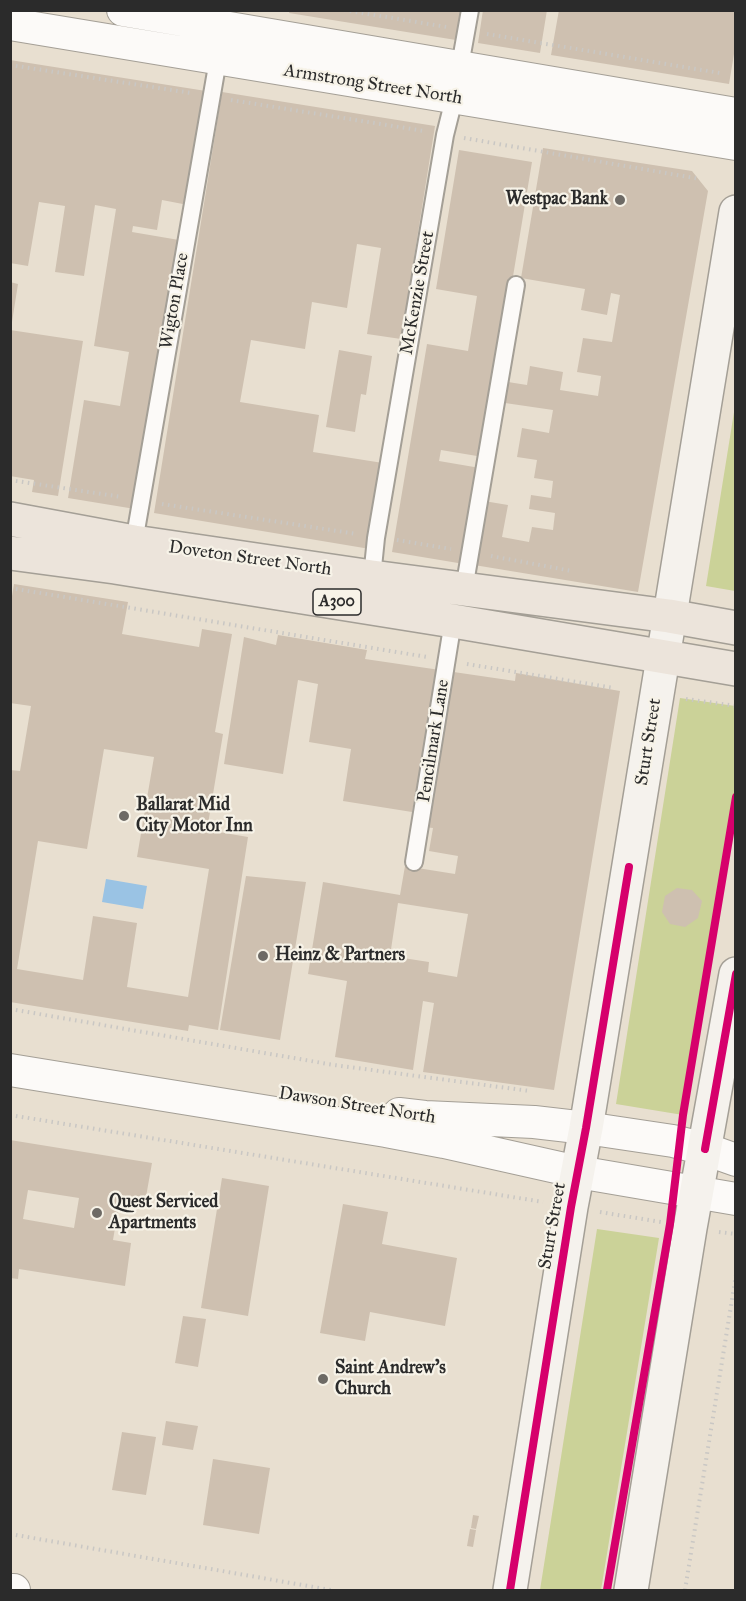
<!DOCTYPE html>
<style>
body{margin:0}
#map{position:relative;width:746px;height:1601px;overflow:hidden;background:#e8dfd0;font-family:"IM FELL Great Primer",serif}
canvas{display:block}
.frame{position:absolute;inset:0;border:12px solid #2b2b2b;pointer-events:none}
</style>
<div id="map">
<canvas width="746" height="1601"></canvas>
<div class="frame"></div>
</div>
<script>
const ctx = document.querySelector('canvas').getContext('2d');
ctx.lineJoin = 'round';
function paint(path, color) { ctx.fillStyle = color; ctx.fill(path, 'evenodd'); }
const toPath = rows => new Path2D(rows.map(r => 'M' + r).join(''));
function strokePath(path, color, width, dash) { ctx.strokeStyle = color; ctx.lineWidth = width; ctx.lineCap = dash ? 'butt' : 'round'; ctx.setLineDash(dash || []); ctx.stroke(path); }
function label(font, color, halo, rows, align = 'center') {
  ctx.font = font + ' "IM FELL Great Primer",serif'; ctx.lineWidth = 4.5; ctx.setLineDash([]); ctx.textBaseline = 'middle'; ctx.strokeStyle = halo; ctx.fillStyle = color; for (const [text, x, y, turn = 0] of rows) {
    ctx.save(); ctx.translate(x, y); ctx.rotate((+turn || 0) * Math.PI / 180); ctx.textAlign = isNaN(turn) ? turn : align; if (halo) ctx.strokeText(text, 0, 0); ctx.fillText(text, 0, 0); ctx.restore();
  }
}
paint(toPath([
 [735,406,735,591,706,586],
 [680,698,735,706,735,797,683,1115,616,1104],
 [597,1229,659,1238,601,1590,540,1590]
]), '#cbd298');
paint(toPath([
 [106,879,147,886,143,909,102,902]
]), '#9ac3e4');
paint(toPath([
 [290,10,461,10,456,40,289,13],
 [483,10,547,10,540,53,478,43],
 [559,10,735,10,735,48,729,84,551,55],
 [10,60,206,91,188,205,162,200,157,230,133,226,132,232,179,240,135,509,68,498,84,400,120,406,129,352,94,346,116,209,95,205,84,276,55,272,65,206,39,202,28,266,10,263],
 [222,92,435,126,401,339,367,334,381,248,357,244,347,308,312,302,305,349,251,340,240,402,319,415,313,452,383,463,370,549,154,513],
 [543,148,692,171,708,191,638,592,468,564,478,500,508,505,502,537,529,542,532,527,553,530,555,513,529,509,531,495,551,498,553,481,534,478,537,460,517,457,522,428,549,433,553,410,505,403,508,382,527,385,530,366,563,372,560,390,598,396,601,376,577,372,583,338,612,342,620,295,611,293,607,315,581,310,585,289,521,278],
 [459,150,532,162,483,457,441,450,439,461,480,468,464,564,392,552,427,344,468,351,477,296,436,289],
 [10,282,18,284,12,322,10,322],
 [10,330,83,341,58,496,32,492,34,480,10,476],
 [339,350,372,356,366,395,361,394,355,432,326,427],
 [14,584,128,602,122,634,199,647,202,629,232,634,215,732,223,734,207,830,248,837,218,1030,189,1025,188,1031,10,1002,10,770,20,771,31,706,10,703,10,608],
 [104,749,154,757,137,857,209,869,188,997,127,987,137,923,93,916,83,980,17,969,38,841,87,849],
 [278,635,367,650,365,659,515,681,516,673,620,691,554,1090,423,1072,434,1003,423,1001,413,1070,335,1057,347,981,308,974,323,882,400,895,405,866,455,874,458,856,429,851,433,828,424,827,429,720,412,812,343,801,351,749,309,742,318,684,298,680,283,774,224,764,244,637,276,645],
 [398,903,468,914,457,977,428,972,429,962,390,956],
 [246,876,306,882,280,1040,220,1030],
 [677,888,692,890,702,901,698,918,685,927,670,924,662,912,665,896],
 [10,1140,152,1163,144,1208,119,1204,113,1240,131,1243,125,1286,19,1269,18,1279,10,1278],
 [28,1190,79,1198,74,1228,23,1219],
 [222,1178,269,1186,248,1316,201,1308],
 [343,1204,388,1212,382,1244,457,1258,445,1326,370,1312,365,1341,320,1333],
 [183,1316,206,1319,198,1367,175,1363],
 [166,1421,198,1426,193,1450,162,1445],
 [122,1432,156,1437,146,1495,112,1490],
 [213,1459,270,1468,259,1534,203,1525],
 [473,1515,479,1516,476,1529,471,1528],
 [470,1529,476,1530,473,1547,467,1546]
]), '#cec0b0');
const lane = toPath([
 [134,542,218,60],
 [372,577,376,538,445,135,454,99,470,10],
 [464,589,516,285],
 [414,862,453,621]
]);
const street = toPath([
 [123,10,736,114],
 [10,24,736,144],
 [10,1070,386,1131,444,1142,578,1172,736,1199],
 [399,1114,425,1117,534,1122,586,1128,673,1141,705,1149,736,1160],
 [10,1590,14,1590]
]);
const secondary = toPath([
 [510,1590,571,1207,586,1128,736,212],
 [631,1590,690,1228,736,974]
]);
const highway = toPath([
 [10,519,134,542,372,577,669,616,736,628],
 [10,553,115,567,453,621,736,669]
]);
strokePath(lane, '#a49f96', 20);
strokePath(street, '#a49f96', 34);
strokePath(secondary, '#a49f96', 36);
strokePath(highway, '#a49f96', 36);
strokePath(toPath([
 [344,10,447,27],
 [487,34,720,73],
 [10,65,191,93],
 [231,100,424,131],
 [464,138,700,179],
 [10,480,122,497],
 [162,504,357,534],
 [397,540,451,549],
 [491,556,572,571],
 [10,588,427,657],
 [467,664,614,688],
 [686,699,736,706],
 [10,1009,334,1065,530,1091],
 [10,1115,543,1202],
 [600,1212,661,1222],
 [719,1232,736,1234],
 [10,1534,331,1590],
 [685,1590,736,1275]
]), '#c9c7c4', 4, [1.5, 4.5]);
strokePath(lane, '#fcfaf8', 16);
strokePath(street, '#fcfaf8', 32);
strokePath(secondary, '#f5f2ed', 33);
strokePath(highway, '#ece4db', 33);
strokePath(toPath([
 [705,1149,736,974],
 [510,1590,571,1207,586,1128,629,867],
 [607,1590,670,1224,683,1115,736,797]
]), '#d6006c', 8);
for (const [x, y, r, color] of [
 [620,200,6,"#6d6a65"],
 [124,816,6,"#6d6a65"],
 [263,956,6,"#6d6a65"],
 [97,1213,6,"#6d6a65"],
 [323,1379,6,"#6d6a65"]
]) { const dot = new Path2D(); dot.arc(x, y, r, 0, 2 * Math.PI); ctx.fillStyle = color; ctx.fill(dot); strokePath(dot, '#f7f3e8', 2); }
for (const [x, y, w] of [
 [337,602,48]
]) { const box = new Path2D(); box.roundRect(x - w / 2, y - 13, w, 26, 4.5); ctx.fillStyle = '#f7f3e8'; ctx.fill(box); strokePath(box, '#2b2b2b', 1.5); }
label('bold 16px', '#2b2b2b', null, [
 ["A300",337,602]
]);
label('18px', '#2b2b2b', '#f7f3e8', [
 ["Armstrong Street North",373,85,9],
 ["McKenzie Street",418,293,-80],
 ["Wigton Place",175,301,-80],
 ["Doveton Street North",250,559,8],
 ["Pencilmark Lane",434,741,-81],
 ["Sturt Street",649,742,-81],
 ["Dawson Street North",357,1106,9],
 ["Sturt Street",553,1226,-80]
]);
label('bold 18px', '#2b2b2b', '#f7f3e8', [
 ["Westpac Bank",608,200,"right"],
 ["Ballarat Mid",136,806],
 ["City Motor Inn",136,827],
 ["Heinz & Partners",275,956],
 ["Quest Serviced",109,1203],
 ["Apartments",109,1224],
 ["Saint Andrew's",335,1369],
 ["Church",335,1390]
], 'left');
</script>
